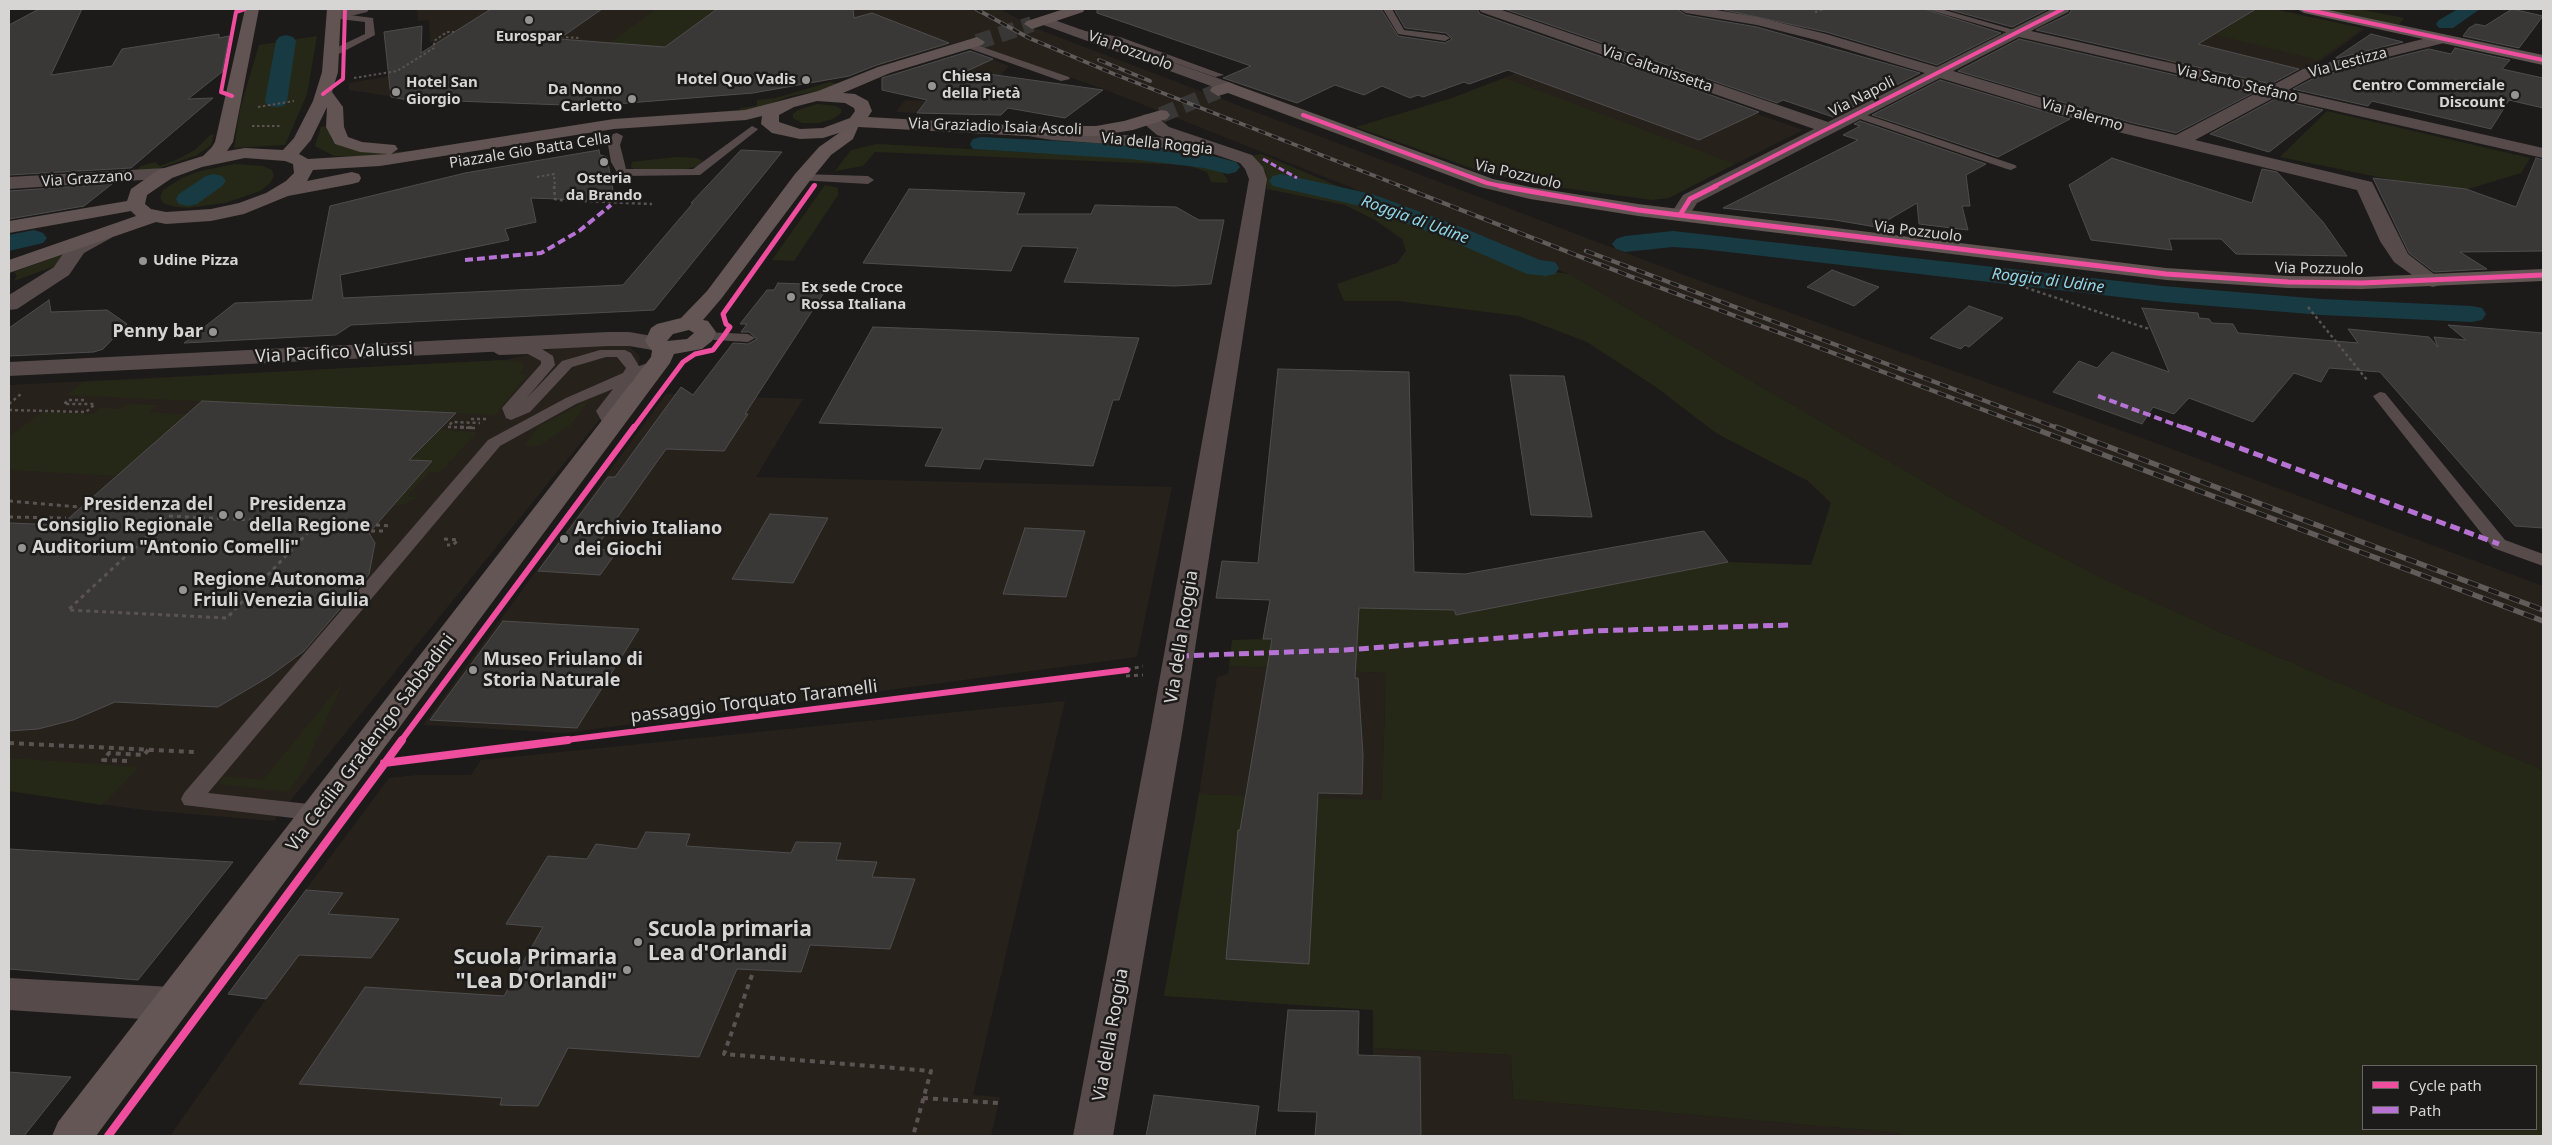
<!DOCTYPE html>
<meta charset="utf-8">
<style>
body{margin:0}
#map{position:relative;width:2552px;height:1145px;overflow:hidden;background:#1c1b1a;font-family:"Noto Sans",sans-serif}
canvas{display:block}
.frame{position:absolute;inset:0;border:10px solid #d6d5d3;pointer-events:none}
.legend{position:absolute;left:2362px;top:1065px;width:175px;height:65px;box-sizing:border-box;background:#1d1b19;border:1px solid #676563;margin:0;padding:6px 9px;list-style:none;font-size:15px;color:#d6d5d3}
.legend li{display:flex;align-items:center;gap:10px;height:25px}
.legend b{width:25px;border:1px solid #676563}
</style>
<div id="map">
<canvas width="2552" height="1145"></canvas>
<div class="frame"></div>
<ul class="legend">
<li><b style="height:6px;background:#ef4d9e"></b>Cycle path</li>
<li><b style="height:6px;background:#b673d3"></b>Path</li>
</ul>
</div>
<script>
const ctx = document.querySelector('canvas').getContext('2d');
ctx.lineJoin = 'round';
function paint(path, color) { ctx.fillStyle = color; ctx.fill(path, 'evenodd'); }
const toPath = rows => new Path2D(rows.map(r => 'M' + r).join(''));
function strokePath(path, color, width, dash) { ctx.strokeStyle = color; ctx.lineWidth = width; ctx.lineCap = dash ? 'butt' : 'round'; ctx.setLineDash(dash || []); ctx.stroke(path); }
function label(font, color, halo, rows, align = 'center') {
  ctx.font = font + ' "Noto Sans",sans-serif'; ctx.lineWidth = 5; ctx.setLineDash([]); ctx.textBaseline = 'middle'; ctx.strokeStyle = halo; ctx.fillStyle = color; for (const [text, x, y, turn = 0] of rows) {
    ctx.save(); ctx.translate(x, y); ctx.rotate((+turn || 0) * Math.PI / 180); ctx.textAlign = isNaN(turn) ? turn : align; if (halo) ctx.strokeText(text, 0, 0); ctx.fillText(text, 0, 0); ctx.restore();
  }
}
paint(toPath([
 [417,9,656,9,610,43,648,60,716,9,1000,9,1035,28,1684,275,2112,427,2543,586,2543,770,2220,632,2110,582,2022,537,1943,493,1569,274,1101,88,989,50,987,48,990,45,972,38,825,81,746,94,591,106,414,100,349,90,349,83,401,74,450,43,430,42,429,20,418,21],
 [2256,9,2273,9,2365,29,2312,67,2299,70,2265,85,2164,62],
 [1574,50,1803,130,1684,190,1452,98],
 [974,52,1009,66,975,104,976,116,896,112,905,100,929,101,928,72],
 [628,345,640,356,637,371,631,381,274,821,143,810,9,791,9,385,504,360,566,346],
 [666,394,803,399,756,477,1172,487,1137,657,565,733,423,725],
 [1229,666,1386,673,1382,801,1199,794,1217,677,1228,674],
 [1065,701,973,1095,1000,1097,991,1136,170,1136,266,999,228,994,389,778,417,775,471,775,481,760],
 [1373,1048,1511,1055,1513,1099,1902,1133,1902,1136,1371,1136]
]), '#26211b');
paint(toPath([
 [656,9,716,9,649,60,609,43],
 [2256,9,2273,9,2362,28,2318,60,2216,35],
 [2323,9,2358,9,2404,18,2399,25],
 [317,36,307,94,285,145,234,148,240,109,259,45],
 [1505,78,1735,164,1669,198,1652,200,1563,188,1488,174,1356,127,1452,98],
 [830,82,836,84,818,91,790,96,761,107,740,111,740,108,757,106,757,100,776,98],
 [817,104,836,106,841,109,841,113,833,119,818,123,802,123,793,118,793,114,798,110],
 [2327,111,2530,158,2521,173,2462,191,2408,183,2280,157],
 [329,126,331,138,337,144,389,152,416,151,369,156,334,156,315,146,321,127],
 [214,134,211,145,197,155,160,168,134,173,141,166,155,162,160,166,176,160,195,150,210,135],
 [877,144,1169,160,1209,166,1222,172,1228,180,1227,183,1211,182,1207,172,1187,165,875,152,863,166,835,171,851,150],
 [1261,154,1369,199,1392,212,1534,269,1569,274,1943,493,2022,537,2110,582,2220,632,2543,770,2543,1136,1902,1136,1901,1133,1513,1099,1511,1055,1373,1048,1373,1010,1164,996,1199,794,1382,800,1386,673,1229,666,1232,640,1301,638,1359,608,1453,610,1456,615,1728,562,1811,565,1831,503,1808,481,1716,433,1656,387,1587,342,1519,316,1398,301,1344,301,1337,284,1397,263,1406,251,1402,239,1375,220,1345,205,1267,189,1266,172,1251,156],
 [2363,1066,2536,1066,2536,1129,2363,1129],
 [676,157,696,158,703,161,698,166,681,170,636,170,631,167,632,162],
 [235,164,263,166,272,170,274,176,270,183,260,191,225,203,187,208,172,206,163,203,160,197,163,190,184,177,200,171],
 [825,185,838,188,838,195,794,261,772,260],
 [64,254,60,263,55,266,14,281,17,276,14,272],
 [504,360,521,362,524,367,520,374,527,375,495,415,67,395,83,382],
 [590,399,570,425,539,446,525,445,539,426],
 [127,404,157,405,149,412,477,432,440,472,429,472,407,496,418,497,403,505,394,505,432,461,348,457,117,476,9,470,9,437,42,412,94,414,101,408,120,409],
 [343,682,302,772,288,792,220,784,222,776,263,780],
 [9,758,139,767,102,805,9,791]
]), '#262817');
paint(toPath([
 [2458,9,2480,9,2453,28,2439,28,2436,24,2439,20,2458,9],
 [286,35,293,37,296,41,287,101,284,106,276,107,268,106,265,101,276,41,279,37,286,35],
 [981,137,1131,145,1205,154,1236,162,1240,167,1236,172,1228,174,1204,168,1131,159,973,149,970,144,973,139,981,137],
 [214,174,222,176,226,181,222,186,197,204,188,206,179,204,176,199,179,194,206,176,214,174],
 [1281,174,1372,194,1461,227,1540,260,1555,262,1559,268,1555,274,1546,276,1527,274,1443,237,1356,205,1273,186,1269,181,1273,176,1281,174],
 [34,230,43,233,47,238,43,243,9,251,9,235,34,230],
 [1673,231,2163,286,2322,299,2472,306,2482,308,2486,314,2482,320,2472,322,2322,315,2163,302,1702,249,1673,247,1625,252,1616,249,1612,244,1616,239,1625,236,1673,231]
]), '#183b43');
const building = toPath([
 [39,9,82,9,51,75,112,66,122,49,219,34,219,38,229,36,222,72,188,99,213,98,131,168,9,175,9,25,39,9],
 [491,9,602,9,559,39,665,47,717,9,853,9,854,18,872,13,949,43,877,65,849,76,753,93,591,106,428,100,425,103,391,97,384,32,422,26,421,53,491,9],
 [1097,9,1381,9,1398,36,1445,43,1452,39,1446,33,1405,28,1394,9,1477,9,1480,14,1759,112,1699,140,1508,70,1469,84,1464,82,1423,97,1418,95,1410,98,1382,86,1364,95,1335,85,1297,103,1223,78,1251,66,1097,13,1097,9],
 [1504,9,1677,9,1686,15,1757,27,1920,73,1833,117,1783,100,1777,103,1504,9],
 [1720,9,1924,9,2001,33,1937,65,1826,32,1720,9],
 [1947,9,2048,9,2012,27,1947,9],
 [2072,9,2256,9,2198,44,2299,69,2271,84,2036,30,2069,14,2072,9],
 [2512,9,2543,16,2519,48,2463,36,2469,28,2476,24,2485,26,2512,9],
 [2371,34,2403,42,2334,59,2359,42,2371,34],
 [2019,39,2253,93,2176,133,2129,122,1958,71,2019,39],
 [2455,48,2510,60,2502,69,2543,78,2543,108,2509,100,2491,129,2372,101,2368,106,2293,89,2316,77,2429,49,2451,54,2455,48],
 [970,51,993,59,967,71,1103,90,1065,118,1008,108,1001,115,917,113,927,100,882,90,882,78,970,51],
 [1940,80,2070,119,1998,157,1872,115,1940,80],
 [2275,99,2323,110,2269,152,2210,134,2275,99],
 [1860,121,1986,164,1966,175,1970,206,1962,206,1968,230,1919,224,1917,203,1876,227,1835,220,1723,208,1858,140,1843,135,1860,126,1854,124,1860,121],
 [599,150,600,155,607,157,615,201,531,198,536,222,505,229,509,240,340,275,343,298,623,285,693,203,691,203,741,150,782,152,654,310,351,325,336,335,184,343,235,303,312,300,330,206,465,173,599,150],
 [2112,158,2252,203,2262,169,2277,172,2323,222,2347,256,2236,254,2221,239,2169,239,2172,250,2091,240,2069,185,2112,158],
 [2536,158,2543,160,2543,251,2460,252,2487,269,2434,272,2409,253,2373,178,2466,189,2516,207,2536,158],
 [112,184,84,206,9,219,9,191,112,184],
 [909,189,1025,193,1017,214,1091,214,1095,205,1176,207,1199,220,1224,220,1211,284,1175,286,1064,282,1078,248,1022,246,1011,271,863,263,909,189],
 [1832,270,1879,287,1854,306,1807,287,1832,270],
 [778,283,829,285,745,414,748,414,724,451,666,449,595,549,618,550,600,575,538,571,608,477,615,477,681,387,693,395,733,343,748,344,757,339,749,332,741,332,747,324,740,324,767,290,774,290,778,283],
 [49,300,51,312,107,310,127,324,103,349,94,352,9,356,9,328,49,300],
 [1969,306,2003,318,1969,347,1965,345,1961,349,1930,338,1969,306],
 [2142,308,2198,313,2199,318,2209,319,2212,323,2233,324,2238,333,2358,343,2348,329,2429,337,2438,347,2434,337,2466,340,2448,325,2543,333,2543,528,2515,526,2380,372,2329,368,2321,382,2294,373,2253,422,2189,398,2174,414,2153,407,2142,424,2053,392,2079,361,2097,368,2112,352,2169,372,2142,308],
 [873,327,984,331,1139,338,1119,400,1113,400,1093,466,984,459,980,469,925,466,943,428,819,423,873,327],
 [1278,369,1409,372,1414,572,1465,574,1704,531,1728,562,1456,615,1454,610,1359,608,1355,678,1358,678,1363,755,1362,794,1318,793,1309,964,1226,959,1238,830,1240,830,1272,639,1263,639,1270,600,1216,598,1222,561,1258,563,1278,369],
 [1510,375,1564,376,1592,517,1531,515,1510,375],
 [202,401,456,413,409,460,432,461,369,533,375,543,369,574,363,582,304,651,270,676,218,707,115,702,73,720,38,729,9,731,9,523,61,525,202,401],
 [770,514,828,518,793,583,732,579,770,514],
 [1025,528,1085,531,1066,597,1003,594,1025,528],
 [503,621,639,629,577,728,430,720,503,621],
 [646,832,690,834,686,846,791,853,796,842,841,843,836,860,877,862,872,877,915,879,890,949,810,945,801,972,737,969,699,1057,568,1048,538,1106,500,1105,502,1098,299,1084,365,987,504,996,543,927,506,924,548,856,587,859,596,844,637,849,646,832],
 [9,849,233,862,138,980,9,969,9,849],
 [306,890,343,893,328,914,399,919,371,958,299,955,266,999,228,994,306,890],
 [1288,1010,1359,1011,1358,1055,1420,1057,1421,1136,1315,1136,1317,1112,1278,1111,1288,1010],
 [9,1072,71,1077,24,1136,9,1136,9,1072],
 [1154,1095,1259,1106,1255,1136,1146,1136,1154,1095]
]);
paint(building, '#393837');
strokePath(building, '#4e4d4d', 1);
strokePath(toPath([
 [977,42,1032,24],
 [1161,115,1218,91]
]), '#383736', 16, [16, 8]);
strokePath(toPath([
 [1815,12,1824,9],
 [561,37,579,38],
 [354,78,397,71,434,48,434,41,447,32,454,32],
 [258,107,294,101],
 [252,126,281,126],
 [537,177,554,174,555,187]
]), '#5a5352', 2, [2.5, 2.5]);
strokePath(toPath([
 [554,186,555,199,558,200,652,204],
 [2003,280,2149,329],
 [2308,307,2367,380],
 [84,400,68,400,64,404,95,404],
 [9,404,21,394],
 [9,410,86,412,95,404],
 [471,419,486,419],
 [475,428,448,427,452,422,480,423]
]), '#5a5352', 2.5, [3, 3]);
strokePath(toPath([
 [460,427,475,428],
 [9,501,79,507],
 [169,516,317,523,227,618,68,610,169,516],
 [9,517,66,518],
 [376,525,391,526],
 [371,531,386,531],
 [444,539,458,540,453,545,447,545],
 [1127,670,1143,666],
 [1126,676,1143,675]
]), '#5a5352', 3, [4, 4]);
strokePath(toPath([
 [9,743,195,752],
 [127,761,103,760,109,753,144,755,149,749],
 [752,975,724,1054,931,1071,913,1136],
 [923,1098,998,1103]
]), '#5a5352', 4, [5, 5]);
paint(toPath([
 [1383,9,1392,9,1404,30,1445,35,1450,38,1445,41,1398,34,1383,9],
 [1926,9,1941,9,2021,32,2016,35,1926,9],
 [334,13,373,18,375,35,335,56,327,56,327,52,365,34,365,22,331,18,329,16,334,13],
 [1079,30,1120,37,1224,75,1215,77,1115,42,1076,35,1076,31,1079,30],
 [968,42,1069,77,1070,79,1061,81,965,47,963,45,968,42],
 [1855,111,2015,165,2017,167,2011,170,2007,169,1851,116,1850,114,1855,111],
 [752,126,758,129,756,131,700,175,622,176,618,174,611,162,608,145,613,134,617,133,623,136,620,145,626,169,693,169,752,126],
 [802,174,868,176,874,180,868,184,798,180,796,178,802,174],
 [704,332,748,334,755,338,748,342,699,339,697,336,699,333,704,332],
 [528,346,542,349,553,356,555,365,526,399,562,361,600,350,625,350,631,353,639,366,657,360,664,364,662,367,634,379,612,411,619,426,616,429,606,429,596,411,613,389,576,404,500,446,208,793,318,805,325,807,328,813,325,819,318,821,184,805,181,799,184,793,488,440,566,398,623,373,626,368,617,357,606,357,572,367,530,412,511,420,506,418,502,408,541,364,541,361,528,354,499,355,492,351,499,347,528,346],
 [2380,392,2385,393,2505,540,2543,554,2543,566,2493,548,2375,399,2373,396,2380,392]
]), '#564b4a');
paint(toPath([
 [345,9,369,9,367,12,334,20,327,16,329,13,345,9],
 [1479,9,1499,9,1828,122,1925,73,1816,40,1757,25,1686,13,1679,9,1711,9,1757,17,1826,34,1937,67,2052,9,2070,9,2068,12,2031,31,2271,86,2303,69,2443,34,2448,36,2451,39,2448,42,2315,75,2288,90,2543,148,2543,158,2275,97,2195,140,2372,182,2408,254,2443,281,2440,285,2433,287,2426,285,2394,262,2380,241,2357,190,2118,132,1940,78,1697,203,1687,219,1680,221,1673,219,1670,215,1683,195,1814,129,1481,12,1479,9],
 [2019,37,2258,92,2176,135,2129,124,1953,71,2019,37],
 [1043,16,1234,84,1236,87,1234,90,1222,90,1038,23,1036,20,1043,16],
 [1149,114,1155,115,1169,127,1252,155,1263,167,1267,179,1183,727,1113,1136,1073,1136,1151,727,1249,179,1245,169,1240,163,1187,145,1179,149,1052,140,1022,135,1019,131,1022,127,1028,126,1052,130,1166,138,1157,135,1143,123,1140,119,1143,115,1149,114],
 [165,168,172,170,174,174,172,178,9,189,9,177,165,168],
 [104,228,111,230,114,234,111,238,84,253,69,275,17,309,9,310,9,295,54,267,69,245,104,228],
 [608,332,629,332,658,337,666,339,669,344,666,349,658,351,629,346,608,346,9,376,9,362,608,332],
 [9,978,172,987,185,992,191,1004,185,1016,172,1021,9,1010,9,978]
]), '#564b4a');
paint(toPath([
 [850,120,856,121,859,125,853,139,831,155,809,182,721,299,703,320,708,321,716,332,712,341,702,349,674,354,670,363,96,1136,52,1136,58,1122,651,357,652,351,645,341,651,328,657,324,681,318,707,291,795,174,819,147,839,133,844,121,850,120],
 [689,330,694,333,687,339,667,341,673,334,689,330]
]), '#635654');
paint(toPath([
 [245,9,259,9,233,142,227,151,245,148,283,150,294,138,313,101,322,72,327,9,341,9,338,72,332,92,343,107,344,127,348,137,362,142,395,145,398,149,391,154,614,119,745,110,818,91,878,67,977,37,985,42,982,45,890,73,843,93,855,94,868,101,872,111,868,117,1026,126,1096,126,1124,121,1161,110,1167,111,1170,115,1167,119,1133,130,1096,136,1026,136,858,127,823,138,800,139,772,133,761,124,762,116,746,120,614,129,380,166,313,170,307,181,352,172,359,174,361,178,359,182,352,184,288,196,244,214,211,221,166,224,156,222,9,273,9,260,136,216,131,211,9,233,9,221,127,201,131,189,158,170,203,156,212,147,215,142,245,9],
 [817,101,845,103,854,108,855,111,850,118,823,128,800,129,779,122,779,115,794,107,817,101],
 [327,107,326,127,335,144,360,152,388,154,308,159,299,154,311,140,327,107],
 [245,158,285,161,293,164,294,173,286,181,266,193,239,203,211,209,166,212,151,209,145,204,147,195,172,178,202,167,245,158],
 [1064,9,1085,9,1083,12,1032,29,1024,24,1027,21,1064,9],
 [2297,9,2324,9,2543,55,2543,65,2304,13,2297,9],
 [1228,82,1493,179,1530,187,1638,204,2166,268,2288,276,2362,277,2543,269,2543,281,2362,289,2288,288,2166,280,1638,216,1530,199,1480,187,1228,93,1218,96,1210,91,1212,87,1228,82]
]), '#615452');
const railFar2 = toPath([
 [976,9,1029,38,1114,74,1403,187],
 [1099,60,1150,81]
]);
const railFar1 = toPath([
 [1400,186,1632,277,2034,429],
 [1586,251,2060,429]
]);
const rail = toPath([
 [2030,427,2543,621],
 [2056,427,2543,610]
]);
strokePath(railFar2, '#615b5a', 4);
strokePath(railFar1, '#615b5a', 4.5);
strokePath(rail, '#615b5a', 5.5);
strokePath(railFar2, '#1d1b19', 2.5, [7]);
strokePath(railFar1, '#1d1b19', 3, [9]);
strokePath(rail, '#1d1b19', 4, [11]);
strokePath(toPath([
 [1263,159,1297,178]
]), '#b673d3', 3, [6, 3]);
strokePath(toPath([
 [465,260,541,253,579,231,611,205],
 [2098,396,2187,429]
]), '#b673d3', 4, [8, 4]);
strokePath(toPath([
 [2183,427,2499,544],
 [1179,656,1345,650,1592,631,1792,625]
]), '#b673d3', 5, [10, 5]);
strokePath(toPath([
 [2304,9,2543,60],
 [323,94,343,79,345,9],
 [232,96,221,92,236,12,245,9],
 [1303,115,1487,183,1505,187],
 [813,187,815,185],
 [1713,187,2063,9]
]), '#ef4d9e', 4);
strokePath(toPath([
 [1500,186,1638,210,2166,274,2288,282,2362,283,2543,275],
 [1680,215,1690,199,1716,186],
 [633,429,683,362,695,354,713,350,723,337,730,327,726,324,723,314,814,186]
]), '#ef4d9e', 5);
strokePath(toPath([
 [401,741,634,427],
 [558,741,1127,670]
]), '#ef4d9e', 6);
strokePath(toPath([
 [384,763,568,740],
 [108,1136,402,740]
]), '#ef4d9e', 8);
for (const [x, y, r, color] of [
 [529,20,5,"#959492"],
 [806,80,5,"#959492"],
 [932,86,5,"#959492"],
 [396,92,5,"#959492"],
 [2515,95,5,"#959492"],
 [632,99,5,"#959492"],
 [604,162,5,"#959492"],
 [143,261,5,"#959492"],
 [791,297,5,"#959492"],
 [213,332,5,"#959492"],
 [223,515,5,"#959492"],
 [239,515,5,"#959492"],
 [564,539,5,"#959492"],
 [22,548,5,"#959492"],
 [183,590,5,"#959492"],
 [473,670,5,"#959492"],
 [638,942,5,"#959492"],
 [627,970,5,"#959492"]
]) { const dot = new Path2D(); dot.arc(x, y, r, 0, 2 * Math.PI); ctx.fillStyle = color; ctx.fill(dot); strokePath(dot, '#1d1b19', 2); }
label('bold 15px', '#d6d5d3', '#1d1b19', [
 ["Eurospar",529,37,"center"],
 ["Chiesa",942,77],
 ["della Pietà",942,94],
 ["Hotel Quo Vadis",796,80,"right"],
 ["Hotel San",406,83],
 ["Giorgio",406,100],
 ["Centro Commerciale",2505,86,"right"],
 ["Discount",2505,103,"right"],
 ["Da Nonno",622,90,"right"],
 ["Carletto",622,107,"right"],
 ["Osteria",604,179,"center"],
 ["da Brando",604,196,"center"],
 ["Udine Pizza",153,261],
 ["Ex sede Croce",801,288],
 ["Rossa Italiana",801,305]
], 'left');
label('15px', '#d6d5d3', '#1d1b19', [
 ["Via Pozzuolo",1130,51,20],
 ["Via Lestizza",2348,63,-15],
 ["Via Caltanissetta",1657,69,19],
 ["Via Santo Stefano",2237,84,13],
 ["Via Napoli",1862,97,-27],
 ["Via Palermo",2082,115,16],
 ["Via Graziadio Isaia Ascoli",995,127,2],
 ["Via della Roggia",1157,144,6],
 ["Piazzale Gio Batta Cella",530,151,-9],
 ["Via Pozzuolo",1518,175,13],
 ["Via Grazzano",87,179,-4],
 ["Via Pozzuolo",1918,232,7],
 ["Via Pozzuolo",2319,269,1]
]);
label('italic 16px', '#8fd6e9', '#1d1b19', [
 ["Roggia di Udine",1415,220,20],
 ["Roggia di Udine",2048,281,7]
]);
label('bold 18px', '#d6d5d3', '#1d1b19', [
 ["Penny bar",203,332,"right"],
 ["Presidenza del",213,505,"right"],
 ["Consiglio Regionale",213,526,"right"],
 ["Presidenza",249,505],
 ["della Regione",249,526],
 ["Archivio Italiano",574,529],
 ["dei Giochi",574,550],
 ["Auditorium \"Antonio Comelli\"",32,548],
 ["Regione Autonoma",193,580],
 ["Friuli Venezia Giulia",193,601],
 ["Museo Friulano di",483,660],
 ["Storia Naturale",483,681]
], 'left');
label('18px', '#d6d5d3', '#1d1b19', [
 ["Via Pacifico Valussi",334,353,-3],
 ["Via della Roggia",1182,637,-81],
 ["passaggio Torquato Taramelli",754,702,-7],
 ["Via Cecilia Gradenigo Sabbadini",371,743,-53],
 ["Via della Roggia",1111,1035,-80]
]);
label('bold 21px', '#d6d5d3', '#1d1b19', [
 ["Scuola primaria",648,930],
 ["Lea d'Orlandi",648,954],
 ["Scuola Primaria",617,958,"right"],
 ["\"Lea D'Orlandi\"",617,982,"right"]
], 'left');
</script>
